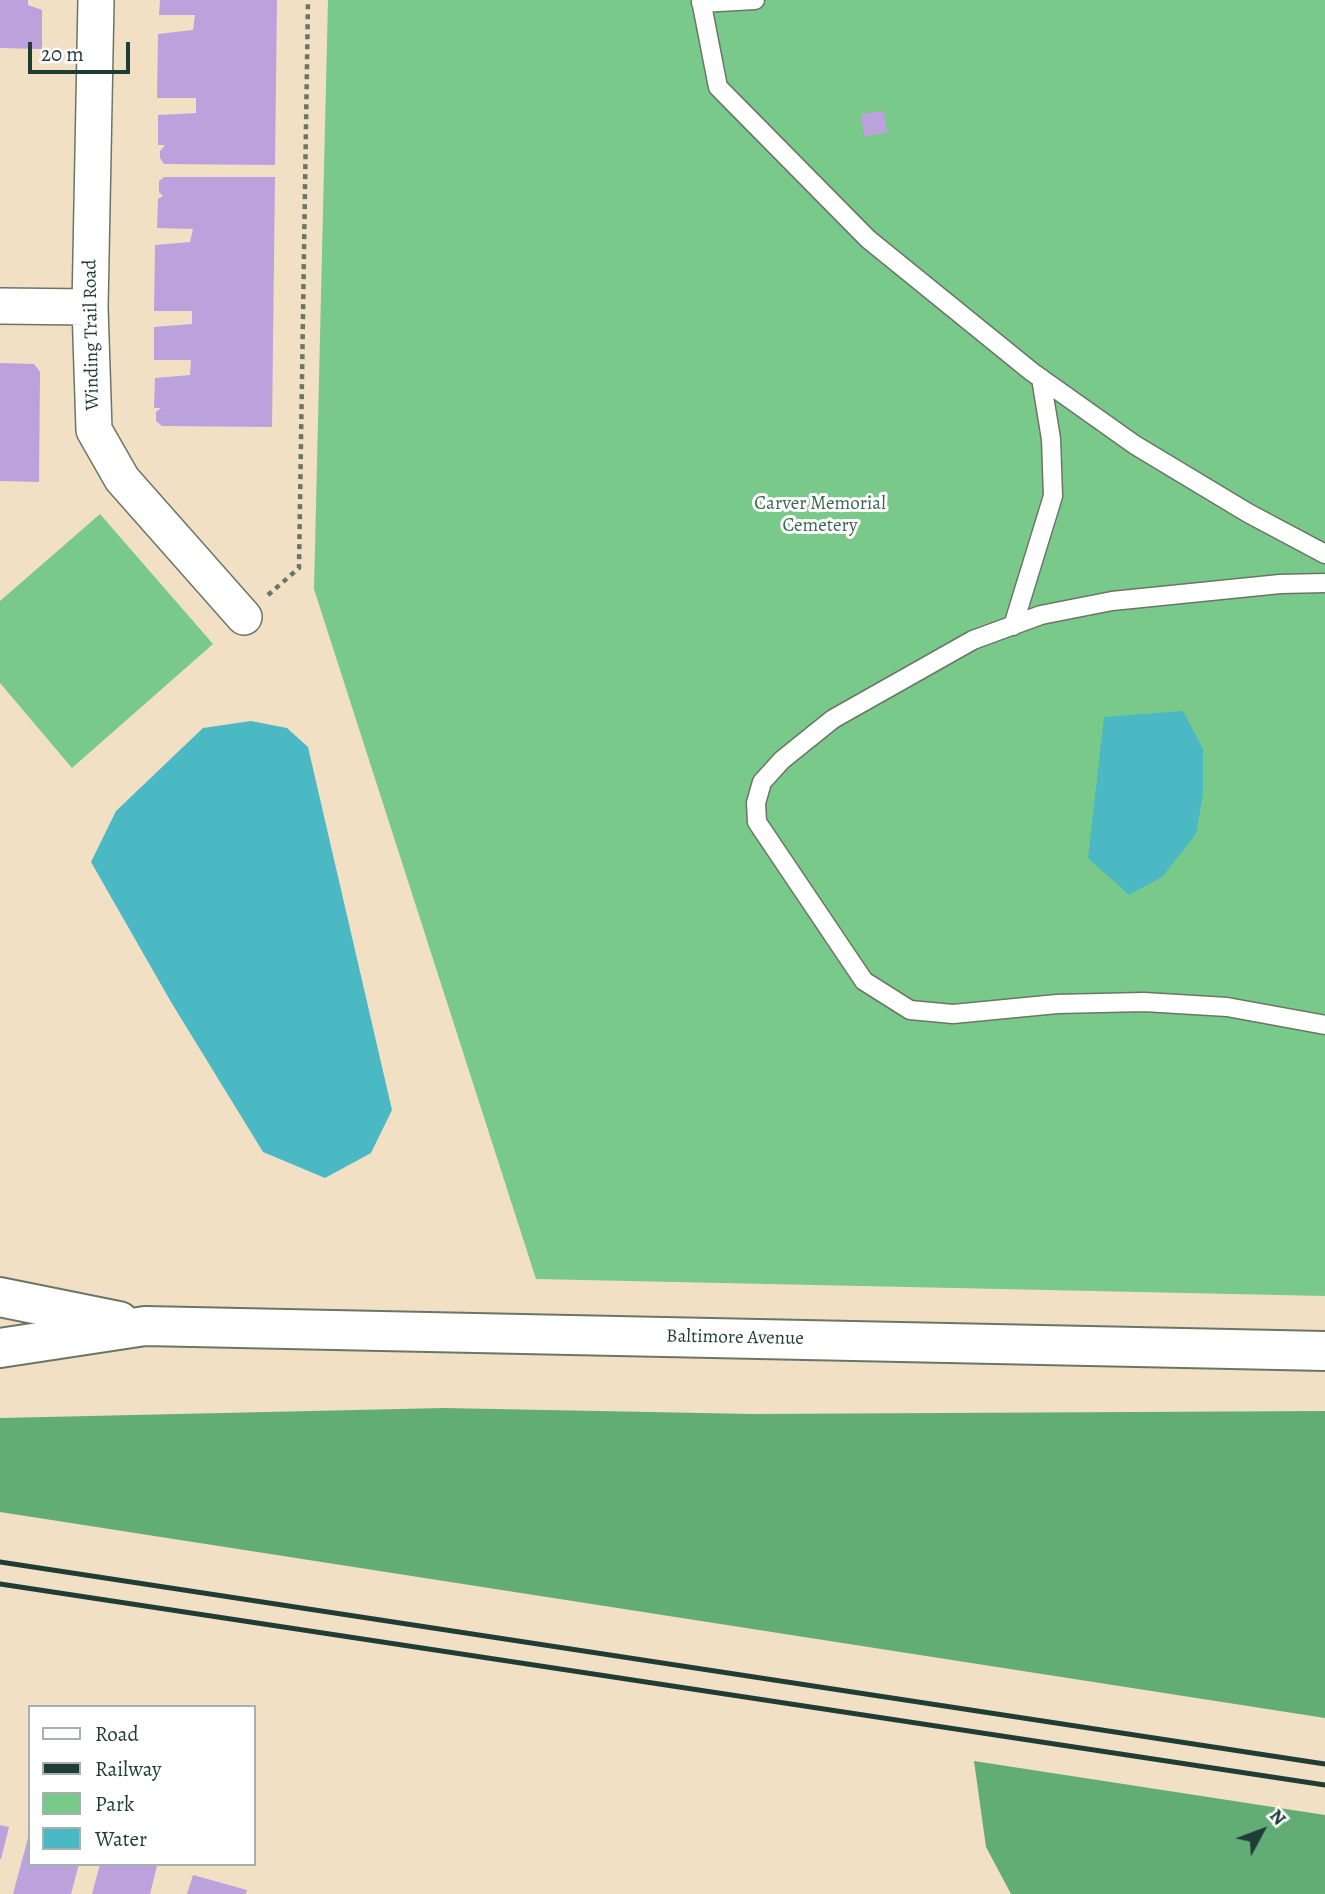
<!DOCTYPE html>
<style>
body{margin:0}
#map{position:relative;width:1325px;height:1894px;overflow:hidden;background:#f2e0c4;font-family:Alegreya,serif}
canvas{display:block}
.legend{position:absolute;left:28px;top:1705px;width:228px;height:161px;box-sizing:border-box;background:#fff;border:2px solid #a5b1ae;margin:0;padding:9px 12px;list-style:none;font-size:21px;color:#1f3d34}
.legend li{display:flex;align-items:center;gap:14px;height:35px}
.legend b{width:35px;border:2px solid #a5b1ae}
.north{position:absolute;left:1227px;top:1796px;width:70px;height:70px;-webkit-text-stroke:5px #fff;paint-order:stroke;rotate:49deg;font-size:19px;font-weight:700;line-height:28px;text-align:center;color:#1f3d34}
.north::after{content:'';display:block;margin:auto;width:24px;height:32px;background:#1f3d34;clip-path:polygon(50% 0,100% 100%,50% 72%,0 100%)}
.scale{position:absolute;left:28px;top:42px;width:102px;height:32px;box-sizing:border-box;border:4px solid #1f3d34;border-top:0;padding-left:9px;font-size:21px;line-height:24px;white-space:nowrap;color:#1f3d34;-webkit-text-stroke:5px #fff;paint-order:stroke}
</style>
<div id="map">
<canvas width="1325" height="1894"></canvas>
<ul class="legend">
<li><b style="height:9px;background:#fff"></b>Road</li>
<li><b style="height:9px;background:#1f3d34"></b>Railway</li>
<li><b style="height:19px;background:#79c98a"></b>Park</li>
<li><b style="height:19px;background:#4bb9c4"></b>Water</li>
</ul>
<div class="north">N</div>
<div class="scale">20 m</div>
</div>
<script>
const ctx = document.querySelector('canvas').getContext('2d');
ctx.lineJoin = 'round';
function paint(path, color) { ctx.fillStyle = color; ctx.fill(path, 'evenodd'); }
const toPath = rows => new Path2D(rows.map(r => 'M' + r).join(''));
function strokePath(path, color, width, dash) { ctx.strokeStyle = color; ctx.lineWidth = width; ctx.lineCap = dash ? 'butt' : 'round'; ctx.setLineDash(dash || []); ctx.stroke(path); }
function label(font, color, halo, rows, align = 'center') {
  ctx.font = font + ' Alegreya,serif'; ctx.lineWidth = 6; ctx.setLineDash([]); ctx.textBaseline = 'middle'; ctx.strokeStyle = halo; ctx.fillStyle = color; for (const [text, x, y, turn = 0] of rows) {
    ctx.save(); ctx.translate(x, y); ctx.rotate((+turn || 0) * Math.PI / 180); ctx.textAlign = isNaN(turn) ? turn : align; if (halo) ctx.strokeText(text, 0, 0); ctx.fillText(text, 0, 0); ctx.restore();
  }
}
paint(toPath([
 [328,0,1325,0,1325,1296,536,1279,314,589],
 [100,514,213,644,72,768,0,683,0,601]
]), '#79c98a');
paint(toPath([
 [444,1408,752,1414,1325,1411,1325,1718,0,1512,0,1418],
 [974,1761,1325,1815,1325,1894,1011,1894,986,1847]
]), '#62ad76');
paint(toPath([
 [1183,711,1203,749,1203,794,1196,834,1162,877,1129,895,1088,858,1104,717],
 [251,721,287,728,308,747,392,1110,371,1153,325,1178,263,1152,171,1002,91,862,116,811,203,728]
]), '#4bb9c4');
paint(toPath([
 [0,0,28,0,28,5,42,10,42,49,0,48],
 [160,0,277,0,275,165,164,164,160,158,160,151,165,145,158,145,158,115,196,113,196,98,157,98,158,34,193,30,195,15,159,15],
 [884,111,887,133,864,136,861,114],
 [164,177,275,177,272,427,162,426,156,421,156,412,161,408,154,408,155,378,190,375,191,360,154,360,154,327,192,324,192,311,154,311,155,245,190,242,193,229,157,228,158,199,163,196,159,192,159,181],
 [0,363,34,364,40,372,39,482,0,481],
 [0,1825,9,1827,1,1859,0,1859],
 [29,1834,30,1864,79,1864,71,1894,13,1894],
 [100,1864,157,1866,150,1894,92,1894],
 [193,1875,247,1890,246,1894,187,1894]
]), '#bba2dd');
const service = toPath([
 [701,0,718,87,868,239,1032,372,1135,445,1248,513,1325,554],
 [701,3,755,0],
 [1325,583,1280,584,1112,601,1041,615,973,640,833,719,782,760,762,782,756,803,757,822,864,981,910,1010,953,1014,1057,1004,1144,1002,1227,1007,1325,1025],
 [1013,626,1053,496,1051,439,1041,378]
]);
const minor = toPath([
 [96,0,90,307,94,430,122,479,244,617],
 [0,306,90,307]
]);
const primary = toPath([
 [0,1297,119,1321],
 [0,1348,145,1326,1325,1351]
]);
strokePath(service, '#697666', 21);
strokePath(minor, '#697666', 38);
strokePath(primary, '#697666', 42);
strokePath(toPath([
 [268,595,299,568,308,0]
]), '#697666', 4.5, [5, 5]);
strokePath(service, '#fff', 18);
strokePath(minor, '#fff', 35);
strokePath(primary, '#fff', 38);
strokePath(toPath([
 [0,1562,1325,1764],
 [0,1584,1325,1785]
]), '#1f3d34', 5);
label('19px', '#1f3d34', '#fff', [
 ["Winding Trail Road",92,335,-91],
 ["Baltimore Avenue",735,1338,1]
]);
label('19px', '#3a674e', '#fff', [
 ["Carver Memorial",820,504],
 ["Cemetery",820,526]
]);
</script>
